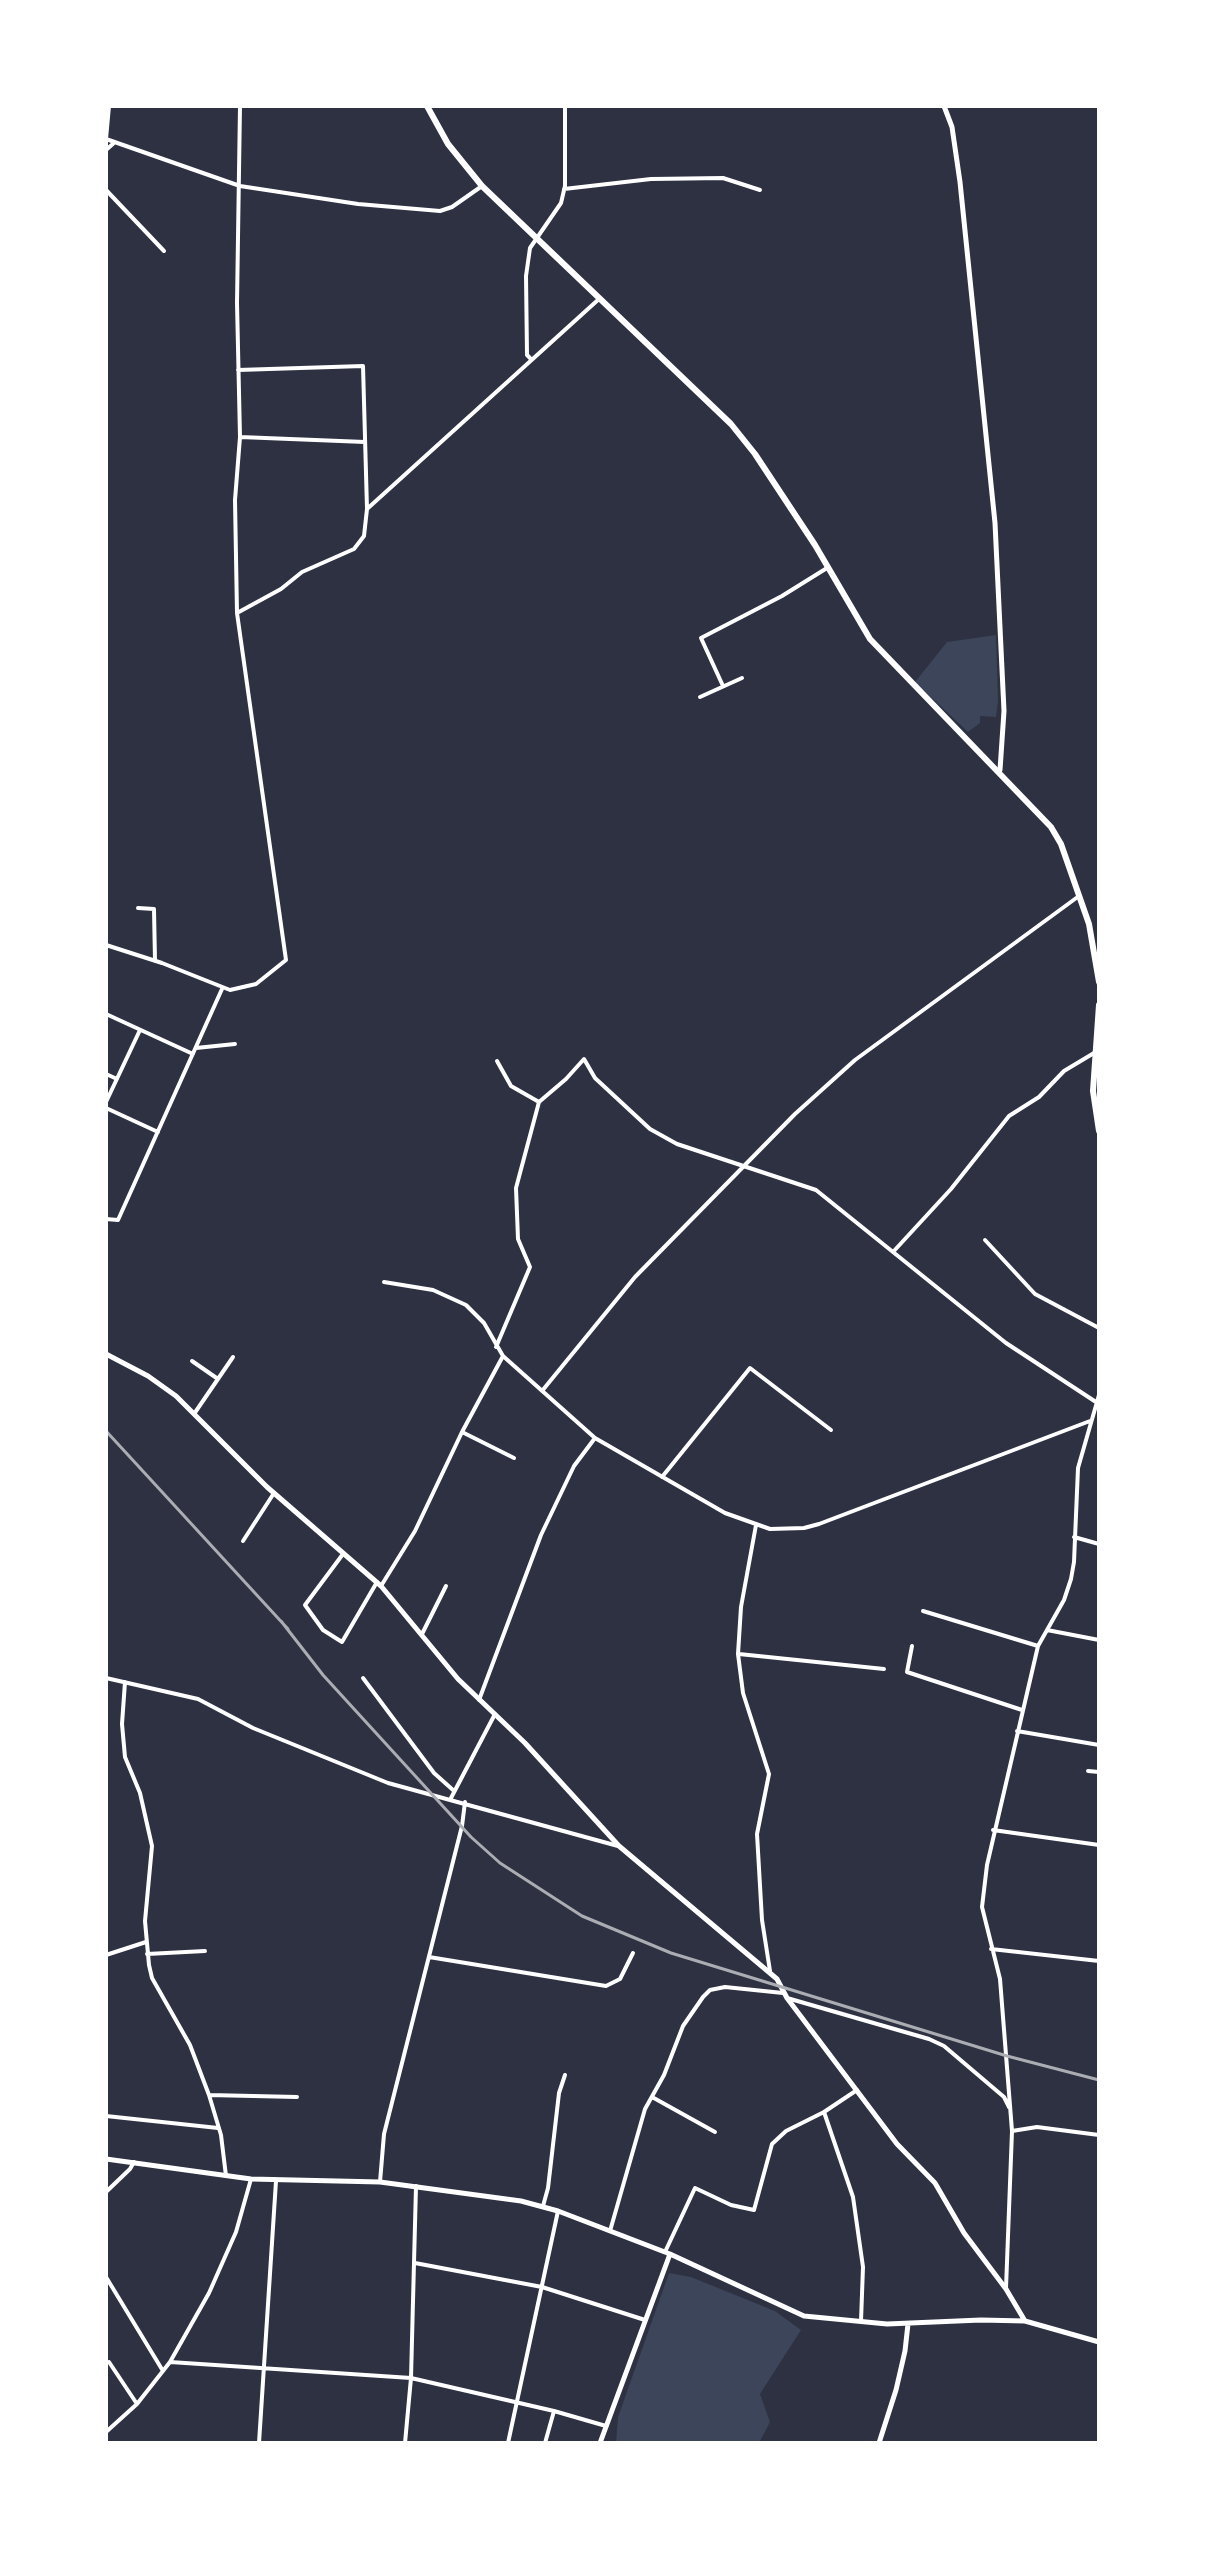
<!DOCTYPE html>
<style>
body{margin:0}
#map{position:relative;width:1205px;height:2549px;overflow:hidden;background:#2d3142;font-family:Bitter,serif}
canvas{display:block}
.frame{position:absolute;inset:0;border:108px solid #fff;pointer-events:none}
</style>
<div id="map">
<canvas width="1205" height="2549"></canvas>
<div class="frame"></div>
</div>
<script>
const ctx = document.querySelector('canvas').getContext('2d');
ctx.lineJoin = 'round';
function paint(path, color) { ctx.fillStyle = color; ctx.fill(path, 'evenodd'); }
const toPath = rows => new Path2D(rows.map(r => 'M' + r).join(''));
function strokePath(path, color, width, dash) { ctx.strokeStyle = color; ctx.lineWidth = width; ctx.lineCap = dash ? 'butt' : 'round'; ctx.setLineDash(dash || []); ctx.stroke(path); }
paint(toPath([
 [996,635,998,701,996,717,980,716,980,723,968,732,915,682,947,642],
 [669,2273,691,2277,775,2311,801,2330,760,2394,770,2422,759,2443,616,2443,618,2417]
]), '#3c4559');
strokePath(toPath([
 [106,139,240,186,358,204,440,211,452,207,482,186],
 [106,139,109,106],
 [106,150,115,142],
 [564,189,651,179,723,178,760,190],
 [106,190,164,251],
 [530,358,527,355,526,276,530,248,561,203,565,186,565,106],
 [240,437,365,442],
 [367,509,599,299],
 [237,613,281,589,302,572,354,549,364,536,367,509,363,366,238,370],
 [723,686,701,638,782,596,827,568],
 [700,697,742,678],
 [138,908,154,909,155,961],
 [106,945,162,963,230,990,256,984,286,960,237,613,235,500,240,437,237,303,240,106],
 [106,1014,193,1054],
 [196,1048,235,1044],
 [497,1061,511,1086,539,1102],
 [106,1074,117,1079],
 [106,1102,140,1030],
 [106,1108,158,1132],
 [106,1219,118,1220,222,989],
 [985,1240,1035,1294,1099,1328],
 [893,1252,951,1189,1009,1116,1039,1097,1064,1071,1094,1053],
 [384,1282,433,1290,466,1305,484,1323,503,1356,595,1438,725,1513,770,1529,804,1528,819,1524,1090,1421],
 [496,1347,530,1267,518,1239,516,1188,539,1102,566,1079,584,1059,595,1078,650,1129,677,1144,816,1190,1006,1343,1099,1404],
 [192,1361,218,1379],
 [542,1391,635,1277,795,1114,855,1060,1079,896],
 [194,1414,233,1357],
 [462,1432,514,1458],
 [662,1477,750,1368,831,1430],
 [756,1525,741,1607,738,1654,743,1693,769,1774,757,1834,762,1920,770,1971],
 [1074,1537,1099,1544],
 [243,1541,274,1493],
 [343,1554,305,1605,323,1630,342,1642,377,1582],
 [381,1586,415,1531,462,1432,503,1356],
 [923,1611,1038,1646],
 [1047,1630,1099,1640],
 [422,1634,446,1586],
 [912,1646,907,1672,1022,1710],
 [739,1654,884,1669],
 [106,1678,198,1699,253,1728,388,1783,618,1846],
 [363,1678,434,1773,453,1790],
 [125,1682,122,1724,125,1757,140,1793,152,1846,145,1921,149,1965,152,1978,190,2045,209,2095,221,2135,226,2176],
 [479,1700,541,1535,574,1466,595,1438],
 [1017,1731,1099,1745],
 [1088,1771,1099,1772],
 [451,1798,495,1714],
 [993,1830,1099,1845],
 [991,1949,1099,1961],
 [147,1954,205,1951],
 [106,1955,146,1942],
 [429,1957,606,1986,620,1979,633,1953],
 [787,1998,929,2039,944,2046,1004,2097,1009,2107],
 [857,2090,824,2112,853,2197,863,2267,861,2321],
 [209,2095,297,2097],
 [652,2097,715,2132],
 [106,2116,218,2128],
 [1012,2131,1037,2127,1099,2135],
 [380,2182,384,2134,462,1826,465,1802],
 [106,2192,130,2169,134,2162],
 [543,2206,548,2188,559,2093,565,2075],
 [610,2231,645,2109,664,2075,683,2026,703,1997,710,1990,725,1987,783,1993],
 [665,2252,695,2188,731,2205,754,2210,772,2144,786,2131,824,2112],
 [415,2263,542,2287,645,2320],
 [106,2277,163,2371],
 [1006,2288,1012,2131,1000,1979,982,1907,987,1865,1038,1646,1064,1600,1071,1579,1074,1562,1078,1468,1099,1395],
 [1099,2342,1099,2133],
 [109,2362,137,2404],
 [170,2362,411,2378,554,2411,606,2426],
 [106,2432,137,2404,170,2362,209,2293,236,2232,251,2179],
 [259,2443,276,2181],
 [405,2443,411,2378,416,2186],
 [508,2443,558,2211],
 [545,2443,554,2411]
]), '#fff', 4);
strokePath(toPath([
 [944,106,952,127,960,182,995,523,1004,711,1000,770],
 [106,1354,148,1376,176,1396,267,1487,381,1586,458,1679,525,1743,619,1846,777,1979,787,1998,897,2144,935,2183,964,2233,1006,2289,1025,2321],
 [106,2159,251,2179,380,2182,521,2201,558,2211,670,2254,804,2316,887,2324,981,2320,1025,2321,1099,2342],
 [600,2443,670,2254],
 [879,2443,896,2390,905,2351,908,2324]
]), '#fff', 5);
strokePath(toPath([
 [427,106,448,144,482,186,731,424,755,454,815,545,870,639,1051,827,1061,844,1089,924,1099,982],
 [1099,1005,1093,1091,1099,1131]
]), '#fff', 6);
strokePath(toPath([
 [106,1431,288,1629],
 [281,1621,323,1675,471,1837,500,1863,582,1916,671,1953,1007,2056,1099,2080]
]), '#abadb3', 3);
</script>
